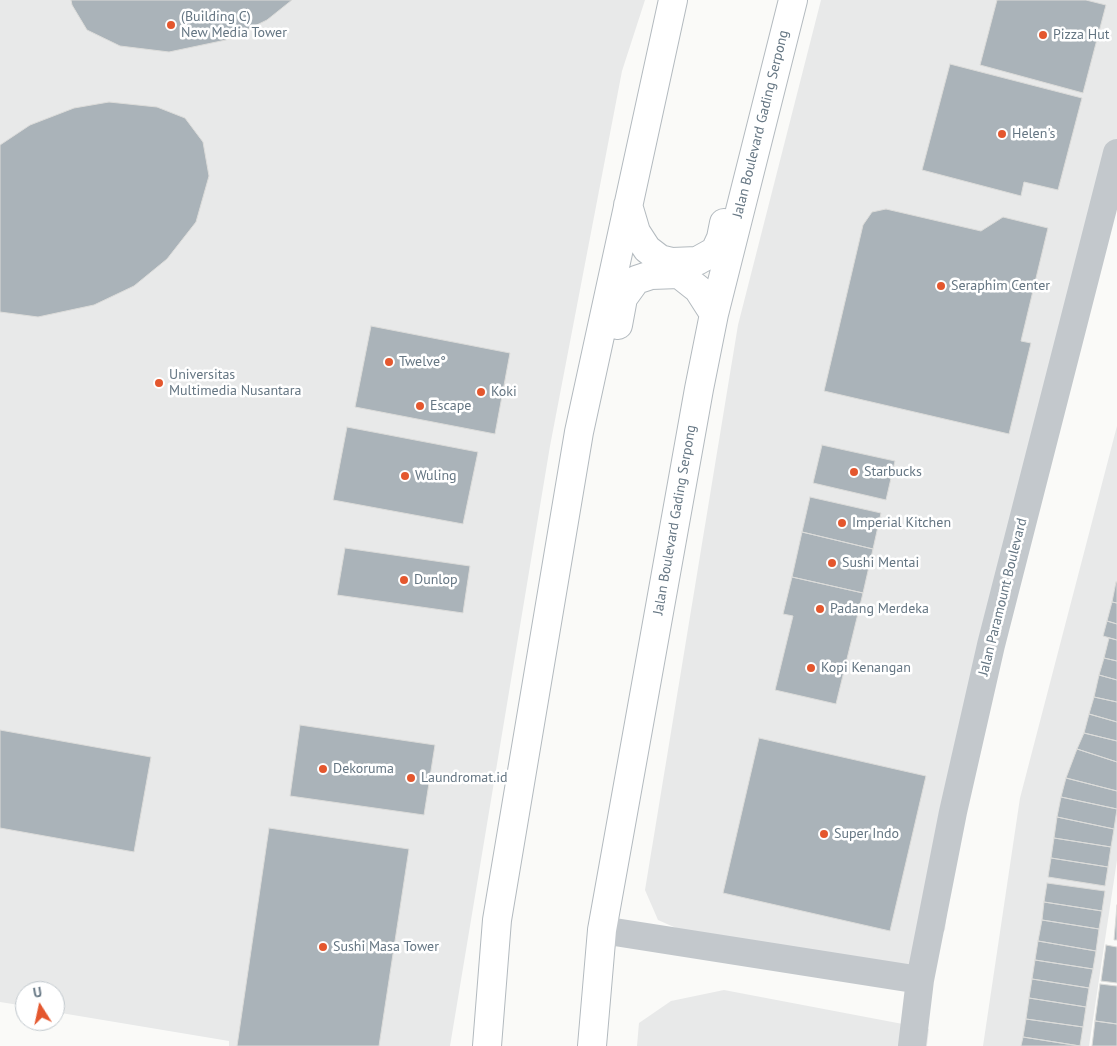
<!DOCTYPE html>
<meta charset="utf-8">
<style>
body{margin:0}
#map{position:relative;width:1117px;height:1046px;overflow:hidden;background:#fafaf8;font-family:"PT Sans",sans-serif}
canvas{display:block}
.north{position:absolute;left:15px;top:981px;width:50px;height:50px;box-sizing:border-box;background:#fff;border:1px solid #c1c8cd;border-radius:50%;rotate:350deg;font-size:14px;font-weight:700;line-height:20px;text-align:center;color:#657683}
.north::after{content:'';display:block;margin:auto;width:18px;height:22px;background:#e4572e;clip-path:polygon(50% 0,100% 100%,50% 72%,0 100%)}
</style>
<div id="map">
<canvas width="1117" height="1046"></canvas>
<div class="north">U</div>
</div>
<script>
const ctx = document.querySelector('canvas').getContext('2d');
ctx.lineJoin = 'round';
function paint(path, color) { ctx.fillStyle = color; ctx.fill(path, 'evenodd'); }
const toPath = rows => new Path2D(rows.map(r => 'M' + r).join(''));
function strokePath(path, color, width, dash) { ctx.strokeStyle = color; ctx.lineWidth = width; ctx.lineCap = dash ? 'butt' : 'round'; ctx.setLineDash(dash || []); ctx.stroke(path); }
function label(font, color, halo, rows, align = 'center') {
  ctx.font = font + ' "PT Sans",sans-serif'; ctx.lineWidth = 5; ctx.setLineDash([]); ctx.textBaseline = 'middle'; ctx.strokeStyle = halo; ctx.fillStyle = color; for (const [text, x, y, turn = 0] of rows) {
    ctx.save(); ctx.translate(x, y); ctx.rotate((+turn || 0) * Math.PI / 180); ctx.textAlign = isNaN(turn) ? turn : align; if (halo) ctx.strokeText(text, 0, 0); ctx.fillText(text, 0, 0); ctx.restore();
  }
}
paint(toPath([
 [0,0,645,0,622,71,550,446,450,1046,229,1046,229,1041,55,1012,55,991,25,991,25,1006,0,1002],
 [821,0,1117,0,1117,165,960,793,945,930,911,969,683,931,658,920,645,890,738,325],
 [1117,426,1117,860,1089,1046,983,1046,1020,798],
 [724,990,929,1029,927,1046,637,1046,639,1023,671,1001]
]), '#e8e9e9');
const building = toPath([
 [71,0,292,0,267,20,226,40,169,52,120,46,87,30,72,5,71,0],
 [997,0,1086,0,1106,5,1083,93,980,65,997,0],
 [950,64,1082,98,1058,190,1024,182,1021,196,922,170,950,64],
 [109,102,157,107,185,118,203,142,209,176,196,222,167,259,134,286,94,305,38,317,0,312,0,145,30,125,74,108,109,102],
 [886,209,981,231,1003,217,1048,228,1021,341,1031,343,1009,434,824,391,863,225,872,212,886,209],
 [371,326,510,353,495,434,355,407,371,326],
 [347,427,478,452,463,524,333,500,347,427],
 [822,445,895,461,886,500,813,483,822,445],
 [810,497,881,513,873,549,802,532,810,497],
 [802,532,873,549,863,593,792,577,802,532],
 [345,548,470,566,463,613,337,595,345,548],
 [792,577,863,593,836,704,775,690,793,616,783,614,792,577],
 [1116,582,1117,582,1117,603,1112,602,1116,582],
 [1112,602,1117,603,1117,624,1107,621,1112,602],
 [1107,621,1117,624,1117,640,1103,636,1107,621],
 [1109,638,1117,640,1117,661,1104,658,1109,638],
 [1104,658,1117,661,1117,680,1099,675,1104,658],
 [1099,675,1117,680,1117,702,1094,697,1099,675],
 [1094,697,1117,702,1117,722,1089,714,1094,697],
 [1089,714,1117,722,1117,741,1084,733,1089,714],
 [300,725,435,745,424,815,290,796,300,725],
 [0,730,151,757,134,852,0,828,0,730],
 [1084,733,1117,741,1117,762,1077,749,1084,733],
 [759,738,926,776,890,931,723,893,759,738],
 [1077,749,1117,762,1117,791,1066,778,1077,749],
 [1066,778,1117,791,1117,809,1061,797,1066,778],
 [1061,797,1117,809,1114,829,1057,817,1061,797],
 [1057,817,1114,829,1111,847,1054,838,1057,817],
 [269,828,409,849,379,1046,237,1046,269,828],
 [1054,838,1111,847,1108,867,1051,858,1054,838],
 [1051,858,1108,867,1105,886,1048,877,1051,858],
 [1047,883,1105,891,1102,911,1044,902,1047,883],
 [1044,902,1102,911,1099,929,1042,920,1044,902],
 [1117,905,1117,940,1114,940,1117,905],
 [1042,920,1099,929,1096,951,1038,941,1042,920],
 [1038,941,1096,951,1093,969,1035,960,1038,941],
 [1106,945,1117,947,1117,983,1101,981,1106,945],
 [1035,960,1093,969,1089,988,1032,979,1035,960],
 [1032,979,1089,988,1086,1007,1029,998,1032,979],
 [1100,984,1117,986,1117,1024,1095,1021,1100,984],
 [1029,998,1086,1007,1083,1027,1026,1019,1029,998],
 [1026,1019,1083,1027,1080,1046,1023,1037,1026,1019],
 [1095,1021,1117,1024,1117,1046,1092,1046,1095,1021],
 [1023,1037,1080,1046,1021,1046,1023,1037]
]);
paint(building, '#aab3b9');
strokePath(building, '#dcdcda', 1);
const secondary = toPath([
 [628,205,636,232,647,249,660,259,672,262,697,261,715,251,721,238,724,223],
 [618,325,623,298,636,280,651,275,679,274,698,289,714,314],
 [487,1046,497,920,579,432,673,0],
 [592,1046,602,930,699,389,714,314,793,0]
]);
strokePath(secondary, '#b3babf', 30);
strokePath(toPath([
 [602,930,920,980],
 [912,1046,920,980,953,812,991,645,1117,153]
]), '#c3c8cc', 28);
strokePath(secondary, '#fff', 28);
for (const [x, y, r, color] of [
 [171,25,5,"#e4572e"],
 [1043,35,5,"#e4572e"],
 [1002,134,5,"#e4572e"],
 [941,286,5,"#e4572e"],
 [389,362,5,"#e4572e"],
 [159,383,5,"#e4572e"],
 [481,392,5,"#e4572e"],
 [420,406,5,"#e4572e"],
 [854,472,5,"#e4572e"],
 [405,476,5,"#e4572e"],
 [842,523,5,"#e4572e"],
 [832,563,5,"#e4572e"],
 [404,580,5,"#e4572e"],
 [820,609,5,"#e4572e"],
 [811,668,5,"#e4572e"],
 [323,769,5,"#e4572e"],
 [411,778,5,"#e4572e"],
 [824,834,5,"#e4572e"],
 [323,947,5,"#e4572e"]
]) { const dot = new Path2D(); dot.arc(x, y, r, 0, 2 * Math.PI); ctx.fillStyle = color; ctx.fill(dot); strokePath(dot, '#fff', 2); }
label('14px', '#657683', '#fff', [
 ["(Building C)",181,17],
 ["New Media Tower",181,33],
 ["Pizza Hut",1053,35],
 ["Helen's",1012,134],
 ["Seraphim Center",951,286],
 ["Twelve°",399,362],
 ["Universitas",169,375],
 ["Multimedia Nusantara",169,391],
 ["Koki",491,392],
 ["Escape",430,406],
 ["Starbucks",864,472],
 ["Wuling",415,476],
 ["Imperial Kitchen",852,523],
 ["Sushi Mentai",842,563],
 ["Dunlop",414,580],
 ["Padang Merdeka",830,609],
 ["Kopi Kenangan",821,668],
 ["Dekoruma",333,769],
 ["Laundromat.id",421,778],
 ["Super Indo",834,834],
 ["Sushi Masa Tower",333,947]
], 'left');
label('14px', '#657683', '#fff', [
 ["Jalan Boulevard Gading Serpong",761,124,-76],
 ["Jalan Boulevard Gading Serpong",675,520,-80],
 ["Jalan Paramount Boulevard",1003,597,-76]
]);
</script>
